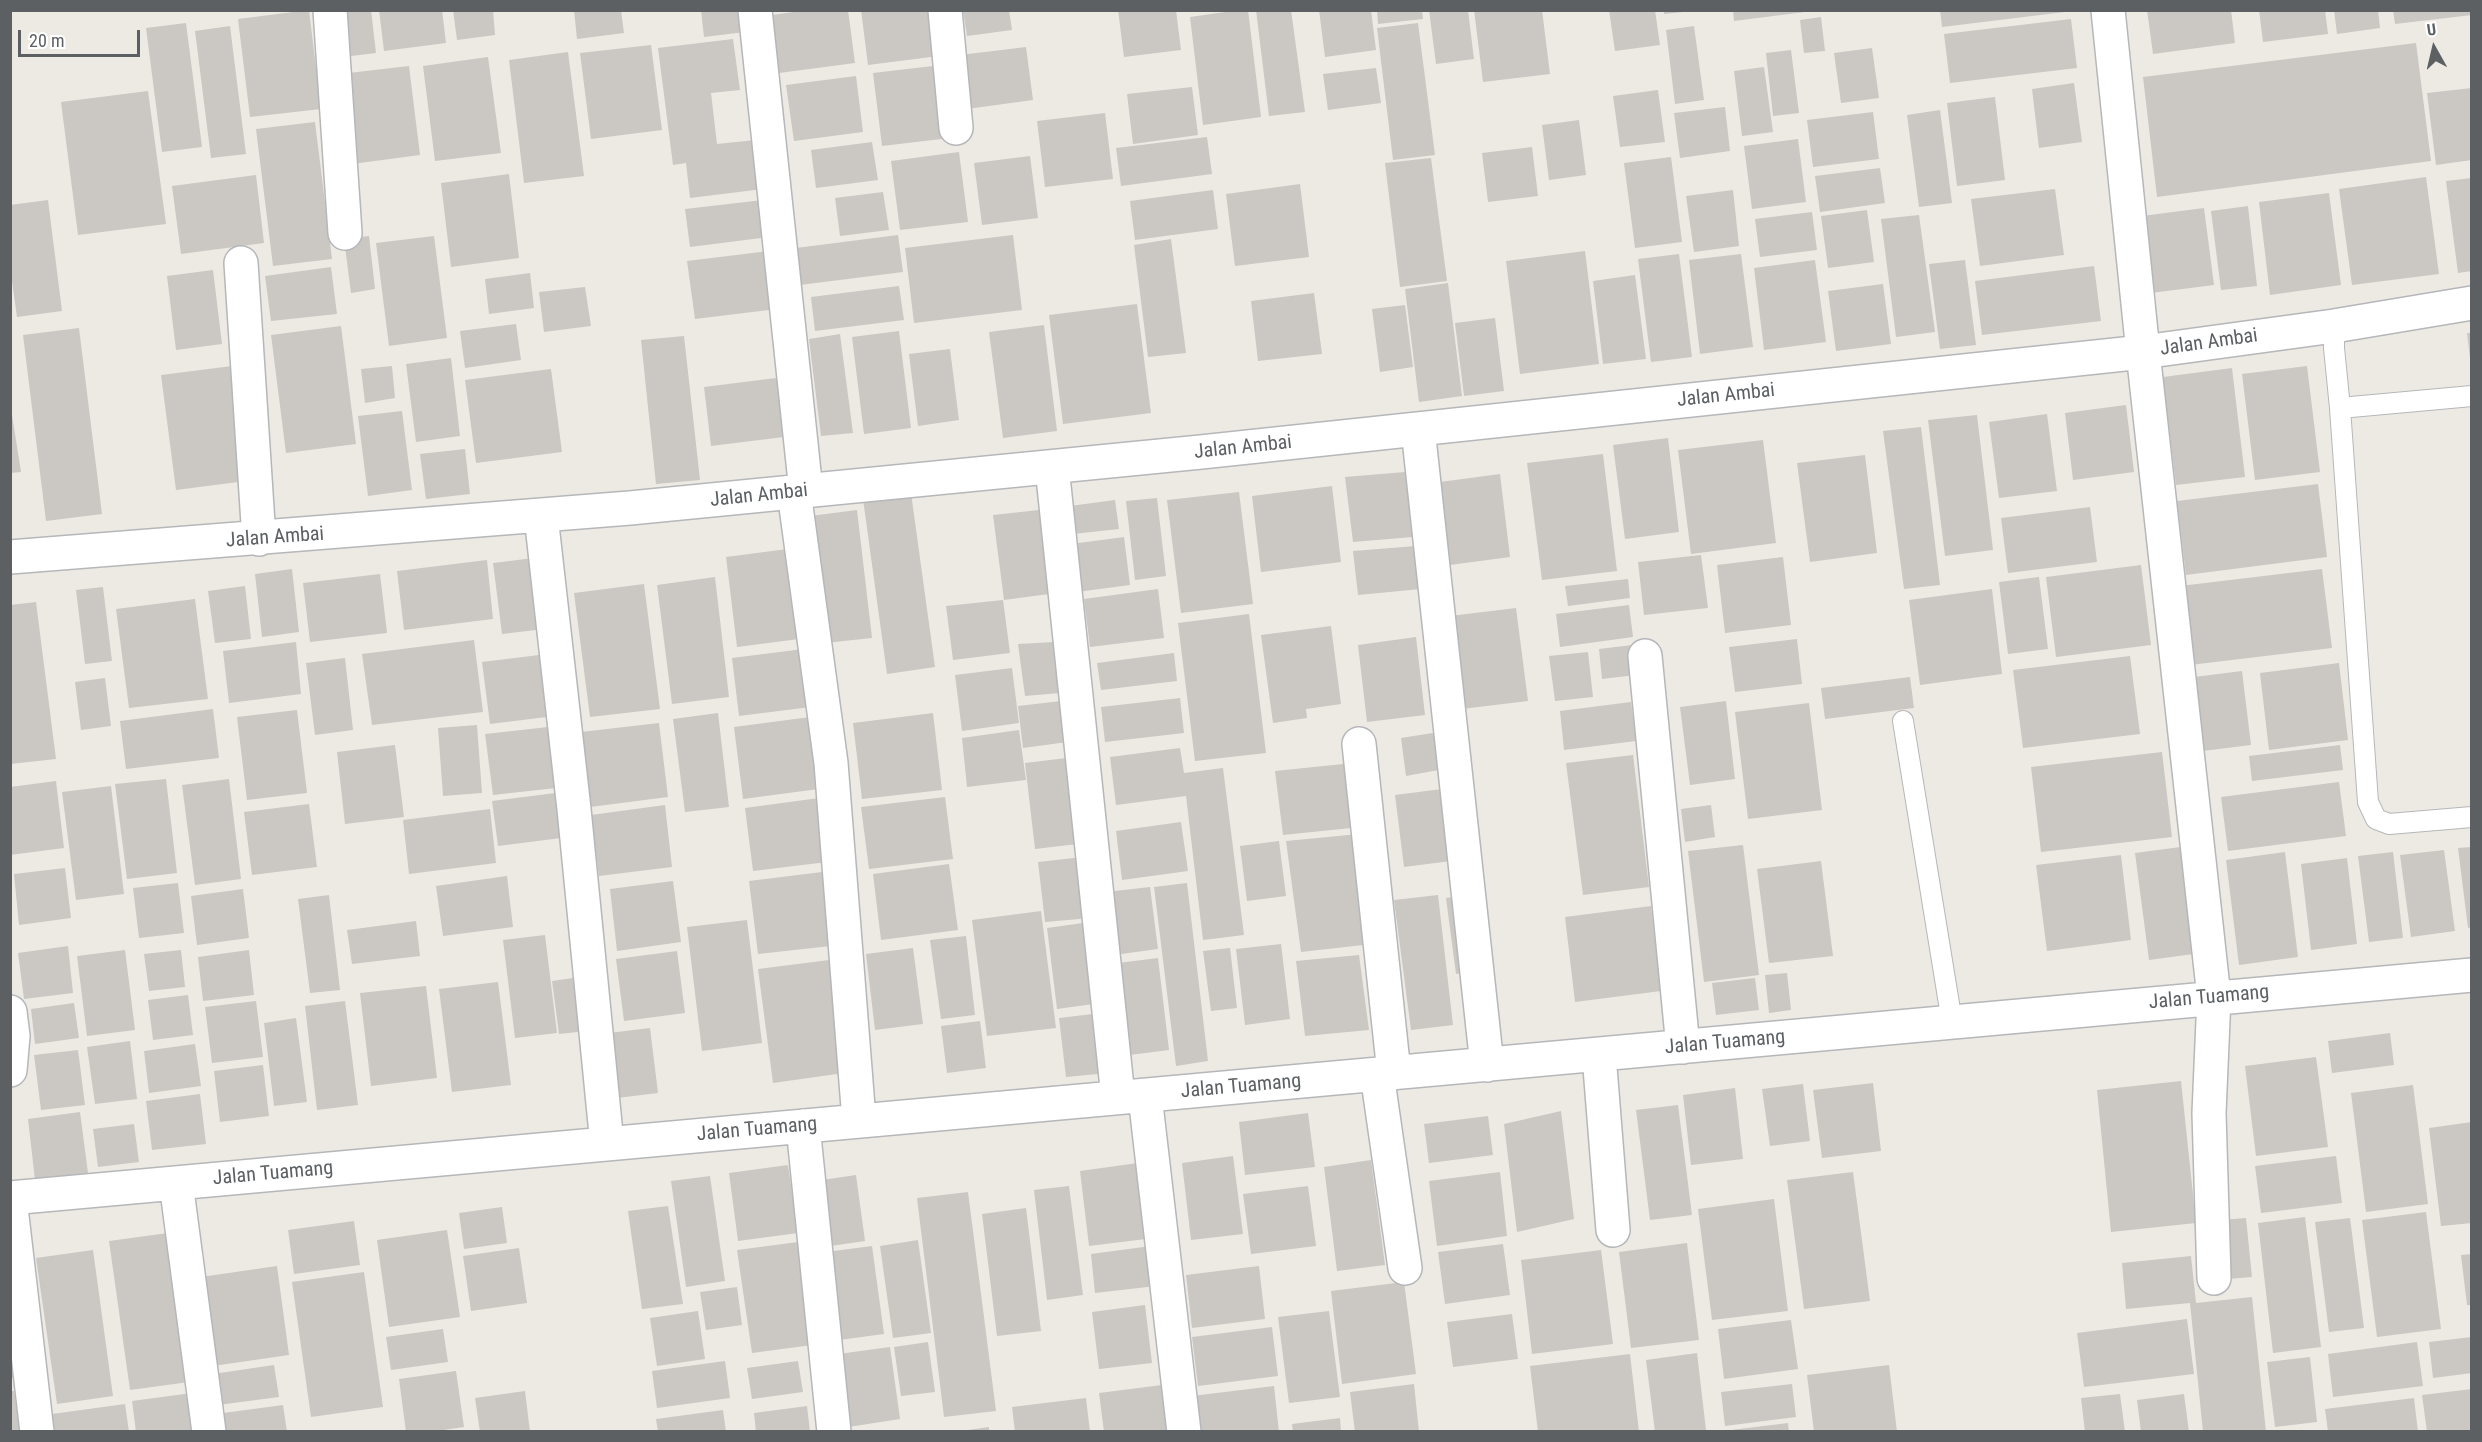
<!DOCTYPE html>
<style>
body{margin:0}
#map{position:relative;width:2482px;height:1442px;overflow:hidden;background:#edeae4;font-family:"Roboto Condensed",sans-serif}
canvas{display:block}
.frame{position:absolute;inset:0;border:12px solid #5c6063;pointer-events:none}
.north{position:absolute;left:2404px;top:18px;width:60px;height:60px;-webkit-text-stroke:4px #fff;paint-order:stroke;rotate:352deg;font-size:16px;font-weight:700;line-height:24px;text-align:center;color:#5c6063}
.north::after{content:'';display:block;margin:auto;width:21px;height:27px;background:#5c6063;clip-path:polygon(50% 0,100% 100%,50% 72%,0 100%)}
.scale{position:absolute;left:18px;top:30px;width:122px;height:27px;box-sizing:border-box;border:3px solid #5c6063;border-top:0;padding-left:8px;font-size:18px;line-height:21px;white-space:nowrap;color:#5c6063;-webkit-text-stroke:4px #fff;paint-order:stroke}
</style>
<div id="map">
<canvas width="2482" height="1442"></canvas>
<div class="frame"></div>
<div class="north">U</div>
<div class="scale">20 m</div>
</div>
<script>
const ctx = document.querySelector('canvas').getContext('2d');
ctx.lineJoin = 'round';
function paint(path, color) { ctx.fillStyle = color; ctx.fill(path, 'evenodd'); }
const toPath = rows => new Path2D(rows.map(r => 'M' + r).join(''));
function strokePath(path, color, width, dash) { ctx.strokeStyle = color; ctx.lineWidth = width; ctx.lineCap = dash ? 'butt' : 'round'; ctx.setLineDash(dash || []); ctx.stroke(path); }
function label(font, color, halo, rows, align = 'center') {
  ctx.font = font + ' "Roboto Condensed",sans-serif'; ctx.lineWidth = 4.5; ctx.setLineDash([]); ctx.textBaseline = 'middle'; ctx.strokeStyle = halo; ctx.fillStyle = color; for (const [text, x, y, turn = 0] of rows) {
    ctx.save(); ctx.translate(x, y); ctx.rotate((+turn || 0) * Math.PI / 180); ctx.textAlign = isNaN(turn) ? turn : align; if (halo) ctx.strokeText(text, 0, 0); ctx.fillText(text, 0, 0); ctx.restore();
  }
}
paint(toPath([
 [309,10,321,109,250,117,238,19],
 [337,10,371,10,376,53,343,57],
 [379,10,442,10,446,43,384,51],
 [453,10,493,10,495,35,457,40],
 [574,10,621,10,624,33,577,39],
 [701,10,743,10,745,32,704,37],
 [808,10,848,10,855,63,779,73,772,15],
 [861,10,933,10,939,56,868,65],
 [963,10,1009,10,1012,30,967,36],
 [1118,10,1176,10,1181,50,1124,57],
 [1239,10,1248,10,1261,117,1203,125,1190,17],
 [1256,10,1291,10,1305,112,1269,116],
 [1319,10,1371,10,1376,50,1325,57],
 [1377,10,1422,10,1423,19,1378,24],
 [1429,10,1468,10,1474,59,1436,64],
 [1474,10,1542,10,1550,74,1483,82],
 [1609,10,1655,10,1660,45,1615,51],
 [1664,10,1683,10,1683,12,1664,14],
 [1733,10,1805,10,1805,12,1734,21],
 [1940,10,2065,10,2065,12,1942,27],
 [2147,10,2231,10,2235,43,2153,54],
 [2259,10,2325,10,2328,34,2263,42],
 [2334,10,2378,10,2380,28,2337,34],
 [2393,10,2472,10,2472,15,2395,24],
 [1821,17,1825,51,1804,53,1800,20],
 [2071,19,2077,68,1950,83,1944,34],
 [186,23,202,147,162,152,146,28],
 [1418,23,1435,155,1393,160,1377,28],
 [230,26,246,154,211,158,195,31],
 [1694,26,1704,100,1675,104,1666,30],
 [733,39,740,90,711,93,717,144,765,139,771,188,690,198,686,163,673,165,658,48],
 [2416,43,2431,161,2157,197,2143,77],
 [651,45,662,130,591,139,580,53],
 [1026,47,1033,100,967,109,960,55],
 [1872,48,1879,98,1841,103,1834,53],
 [1791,50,1799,113,1773,116,1766,53],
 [568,52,584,176,524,183,509,60],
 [488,57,501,153,435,161,423,66],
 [941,65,950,138,882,146,873,73],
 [409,66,420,155,352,164,340,74],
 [1764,67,1773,132,1742,136,1734,71],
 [1376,68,1381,103,1328,110,1323,74],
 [856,76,863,132,794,141,786,85],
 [2074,83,2082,142,2039,148,2032,89],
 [1192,87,1198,135,1133,144,1127,94],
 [2472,88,2472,160,2436,165,2427,93],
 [1658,90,1665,142,1620,147,1613,96],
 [148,91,166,224,78,235,61,102],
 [1995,97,2005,180,1957,186,1947,103],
 [1725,107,1730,151,1680,158,1674,113],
 [1940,110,1952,203,1919,207,1907,115],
 [1873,112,1879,159,1813,167,1807,120],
 [1105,113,1113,179,1045,187,1037,121],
 [1579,120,1586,175,1549,180,1542,125],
 [315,122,332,259,273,266,256,129],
 [1207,137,1212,174,1121,186,1116,148],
 [1798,139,1806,202,1752,209,1744,146],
 [872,142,878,180,816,188,811,150],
 [1532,147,1538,196,1488,202,1482,153],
 [959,152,968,222,900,230,891,161],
 [1030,156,1038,218,982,225,974,163],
 [1671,157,1682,242,1635,248,1624,163],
 [1431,158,1447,281,1400,287,1385,163],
 [1880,168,1885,203,1820,212,1815,176],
 [509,174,519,258,451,267,441,183],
 [256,175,264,243,181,254,172,186],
 [2426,177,2439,274,2352,285,2339,189],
 [2472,178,2472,271,2458,273,2446,181],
 [1300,184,1309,257,1235,266,1226,194],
 [2055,189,2064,255,1980,266,1971,199],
 [1213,190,1218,229,1135,240,1130,201],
 [1733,190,1739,246,1694,252,1686,196],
 [883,192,889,230,840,236,835,198],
 [2329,193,2341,285,2270,295,2259,202],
 [48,200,62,311,17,317,10,267,10,205],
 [763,200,769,237,690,247,685,209],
 [2248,206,2257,286,2221,290,2211,211],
 [2204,208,2214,285,2151,293,2142,216],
 [1867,210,1874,262,1828,268,1821,216],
 [1812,212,1817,250,1760,257,1755,219],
 [1919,215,1935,332,1896,337,1881,219],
 [898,235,903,272,800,285,796,248],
 [1013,235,1022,310,914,323,905,248],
 [369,236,375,289,351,293,344,239],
 [434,236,447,338,389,346,376,243],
 [1171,239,1186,353,1148,357,1134,245],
 [769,251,777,309,695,319,687,261],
 [1585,251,1599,364,1520,374,1506,261],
 [1679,254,1692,357,1651,362,1638,259],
 [1741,254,1753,347,1700,354,1689,260],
 [1815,260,1826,342,1764,350,1754,268],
 [1965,260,1976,345,1940,349,1929,264],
 [2094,266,2101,321,1982,335,1975,281],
 [331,267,337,314,271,321,265,276],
 [213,270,222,344,176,350,167,276],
 [530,273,534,308,489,314,485,279],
 [1635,275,1646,359,1603,364,1593,281],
 [1448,283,1462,396,1419,402,1405,289],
 [1883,284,1891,344,1836,351,1828,291],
 [899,286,904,320,815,331,811,297],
 [585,287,591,326,544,332,539,292],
 [1314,293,1322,354,1258,361,1251,301],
 [1137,304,1151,413,1063,424,1049,315],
 [1405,305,1413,367,1380,372,1372,309],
 [1495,318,1504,391,1464,396,1455,323],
 [516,324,521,360,465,368,460,331],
 [1044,325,1057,431,1003,438,989,332],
 [341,326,356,444,286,453,271,335],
 [79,328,102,514,46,521,23,335],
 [899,331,911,428,864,434,852,337],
 [2467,333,2472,333,2472,357,2470,358],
 [840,334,853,433,821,436,809,339],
 [684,336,700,480,656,484,641,340],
 [950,349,959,420,918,426,909,354],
 [451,358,460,436,416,442,406,364],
 [232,366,246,481,176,490,161,375],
 [392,366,395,398,365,403,361,369],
 [2307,366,2320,472,2255,480,2242,374],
 [2232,368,2245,477,2176,485,2163,377],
 [551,369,562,452,476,463,465,380],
 [784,377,792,436,711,446,704,387],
 [10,402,21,472,10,473],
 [2126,405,2134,472,2073,480,2065,413],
 [402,411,412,490,368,496,358,416],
 [2047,414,2057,491,1999,498,1989,422],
 [1977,415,1993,550,1945,556,1928,420],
 [1921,427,1940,585,1904,589,1883,431],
 [1668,438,1679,532,1625,539,1613,445],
 [1763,440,1776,543,1691,554,1678,450],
 [465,449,470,494,426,499,420,454],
 [1603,454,1617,571,1542,580,1527,463],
 [1865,455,1877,553,1810,562,1797,463],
 [1405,472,1413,537,1353,542,1345,477],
 [1500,474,1510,557,1450,565,1440,482],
 [2318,484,2327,557,2186,575,2177,501],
 [1332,486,1341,562,1261,572,1252,496],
 [1239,492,1253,604,1181,613,1167,500],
 [911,493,935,667,887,674,863,499],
 [1157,498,1166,576,1135,580,1126,501],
 [1115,500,1119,529,1073,534,1070,506],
 [2090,507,2097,562,2008,573,2001,518],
 [857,510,872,638,825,643,810,516],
 [1039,510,1049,594,1004,600,993,515],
 [1124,537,1130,585,1077,592,1071,544],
 [1416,546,1421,589,1358,595,1353,551],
 [795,548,807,638,737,647,726,557],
 [1701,555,1708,608,1644,615,1638,562],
 [1783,557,1791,625,1725,633,1717,565],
 [534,558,544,629,502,634,493,563],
 [487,560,493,619,404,630,397,571],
 [2141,565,2151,645,2056,657,2046,577],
 [292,569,299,632,262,637,255,574],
 [2322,569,2332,648,2190,665,2180,586],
 [380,574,387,633,310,642,303,583],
 [715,577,729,697,672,704,657,585],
 [2039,577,2048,649,2008,654,1999,582],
 [1628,579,1630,598,1568,606,1565,586],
 [644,584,660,709,590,717,574,593],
 [245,586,251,639,215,643,208,591],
 [103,587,112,661,85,664,76,590],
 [1158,589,1164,638,1090,647,1084,599],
 [1992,589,2002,674,1920,685,1909,600],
 [195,599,208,699,129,708,116,609],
 [1003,600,1010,653,953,660,946,606],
 [36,602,56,759,10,764,10,605],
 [1629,605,1633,637,1560,647,1556,614],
 [1516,608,1528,701,1462,709,1450,616],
 [1249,614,1266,753,1195,761,1178,623],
 [1331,626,1341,704,1306,709,1307,718,1273,723,1261,635],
 [1416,637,1425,715,1367,722,1358,645],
 [1797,639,1802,684,1735,692,1729,647],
 [474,640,483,712,372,725,362,654],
 [296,642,301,694,229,703,223,651],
 [1054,642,1060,693,1025,696,1018,644],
 [1632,645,1636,675,1602,679,1599,649],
 [811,648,819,706,739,716,732,658],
 [1588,652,1593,697,1555,701,1549,656],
 [1174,653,1177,681,1101,690,1097,663],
 [547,654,555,716,490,724,482,662],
 [2130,656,2140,734,2023,748,2013,670],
 [345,658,353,730,315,735,306,663],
 [2339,663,2348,740,2269,750,2260,673],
 [1012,668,1019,723,962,731,955,675],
 [2242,671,2251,745,2203,751,2194,677],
 [1910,677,1914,708,1825,719,1821,688],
 [105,678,111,726,81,730,75,682],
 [1180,698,1184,733,1105,742,1101,707],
 [1070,700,1075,741,1023,748,1018,706],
 [1726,701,1735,779,1690,785,1680,707],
 [1631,702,1636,741,1564,750,1560,711],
 [1809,703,1822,810,1748,819,1735,712],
 [213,709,219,758,126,769,120,721],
 [297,710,307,793,247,800,237,717],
 [718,713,729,807,685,812,673,719],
 [933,713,942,790,862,799,853,723],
 [818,716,826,788,743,799,734,727],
 [659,723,668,797,590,807,581,732],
 [477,725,482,793,443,796,438,728],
 [557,726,565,787,493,795,485,734],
 [1019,730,1026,780,967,787,962,738],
 [1439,732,1444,769,1406,776,1401,738],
 [395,745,404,817,345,824,337,752],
 [2340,745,2343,770,2252,781,2249,756],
 [1180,748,1184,773,1223,768,1244,935,1203,940,1186,796,1116,805,1110,757],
 [2162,752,2172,837,2041,852,2031,767],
 [1633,755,1649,887,1583,895,1566,763],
 [1075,757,1086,843,1035,849,1025,763],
 [1353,763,1361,827,1283,835,1275,771],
 [166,779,177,873,127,879,115,784],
 [229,779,241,879,195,885,182,785],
 [56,781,64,848,10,855,10,787],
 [2339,782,2346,836,2228,851,2221,797],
 [111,786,124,894,76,900,62,792],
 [1450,788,1459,860,1404,867,1395,795],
 [563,792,569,837,498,846,492,801],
 [945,797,953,859,869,869,861,807],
 [819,798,827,862,753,871,745,808],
 [309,804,317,867,252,875,244,812],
 [665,805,672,867,599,876,591,815],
 [1711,805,1715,837,1685,842,1681,809],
 [490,809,496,863,409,874,403,820],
 [1181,822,1188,871,1122,880,1116,831],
 [1359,834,1372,944,1301,952,1286,841],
 [1279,841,1286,896,1247,901,1240,846],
 [1743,845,1759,975,1704,982,1688,851],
 [2188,846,2201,953,2149,960,2135,853],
 [2472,847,2472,927,2468,928,2458,848],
 [2444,850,2455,931,2411,937,2400,855],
 [2285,852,2298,957,2239,965,2226,860],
 [2393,852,2403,938,2369,942,2358,856],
 [2121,855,2131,940,2047,951,2036,865],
 [1083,857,1091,918,1045,922,1038,862],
 [2347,858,2357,944,2311,950,2301,864],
 [1821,861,1833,956,1769,963,1757,869],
 [949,864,958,930,881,940,873,874],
 [65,868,71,918,19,925,14,874],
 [822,872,831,946,758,954,749,881],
 [507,876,513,927,443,936,436,886],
 [673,881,681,942,617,951,610,889],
 [178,883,184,933,139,938,133,888],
 [1187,883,1208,1061,1176,1066,1154,887],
 [1150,887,1158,949,1114,955,1106,892],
 [243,889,249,938,197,945,191,896],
 [329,895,340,990,310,993,298,899],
 [1438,895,1453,1025,1411,1030,1394,900],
 [1460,896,1469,972,1456,974,1446,898],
 [1651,906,1661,991,1575,1002,1565,917],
 [1041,911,1056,1028,987,1036,972,920],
 [747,920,762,1043,702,1051,687,927],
 [416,921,420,956,352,964,347,930],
 [1090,922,1101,1003,1057,1009,1047,928],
 [545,935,557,1033,515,1038,503,940],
 [966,936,975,1015,941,1019,930,940],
 [1281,944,1290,1019,1245,1025,1236,949],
 [68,946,73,993,24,999,18,953],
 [913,948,923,1024,875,1030,866,954],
 [1230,948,1237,1008,1211,1011,1203,951],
 [125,950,135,1030,87,1036,77,956],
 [181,950,185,987,149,991,144,954],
 [249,950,254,995,203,1001,198,957],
 [677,951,685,1013,624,1021,616,959],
 [1359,955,1369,1030,1305,1036,1296,961],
 [1158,958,1169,1050,1122,1056,1110,964],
 [837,959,851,1072,773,1083,758,969],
 [1787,973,1791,1010,1769,1013,1765,975],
 [580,977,587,1031,559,1034,552,981],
 [1755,978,1759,1010,1716,1015,1712,983],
 [498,982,511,1085,452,1092,439,989],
 [426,986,437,1078,371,1086,360,993],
 [188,995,193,1035,153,1040,148,1000],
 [256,1001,263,1057,212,1063,205,1007],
 [345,1001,358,1105,317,1110,305,1006],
 [74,1003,79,1038,35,1044,31,1009],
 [1101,1013,1108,1073,1066,1077,1059,1018],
 [296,1018,307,1102,274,1106,264,1023],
 [980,1021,986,1068,947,1073,941,1026],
 [650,1028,658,1093,617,1098,609,1033],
 [2390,1033,2394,1065,2332,1073,2328,1041],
 [130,1041,137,1099,95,1104,87,1047],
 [195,1044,201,1086,149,1093,144,1051],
 [78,1050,85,1105,41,1110,34,1055],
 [2316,1057,2328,1147,2256,1156,2245,1066],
 [263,1065,269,1116,220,1122,214,1071],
 [2181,1081,2196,1223,2111,1232,2097,1090],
 [1873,1083,1881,1151,1822,1158,1813,1090],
 [1803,1084,1810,1141,1770,1146,1762,1089],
 [2413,1085,2428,1204,2366,1212,2351,1093],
 [1735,1088,1743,1159,1691,1165,1683,1095],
 [200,1094,206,1144,152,1150,146,1101],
 [1678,1105,1692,1215,1650,1220,1636,1110],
 [1561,1111,1574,1219,1517,1232,1504,1124],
 [80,1112,88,1173,35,1180,28,1119],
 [1308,1113,1315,1167,1245,1175,1239,1122],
 [1488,1116,1493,1155,1429,1163,1424,1124],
 [2472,1122,2472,1223,2441,1226,2429,1128],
 [134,1124,139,1162,98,1167,93,1129],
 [1233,1156,1243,1234,1191,1240,1182,1163],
 [2336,1156,2342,1203,2261,1213,2255,1166],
 [1371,1160,1385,1265,1337,1271,1324,1167],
 [1145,1162,1154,1238,1089,1246,1080,1171],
 [788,1165,798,1233,738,1241,729,1173],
 [1500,1172,1507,1236,1437,1246,1429,1181],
 [1853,1172,1870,1301,1804,1309,1787,1180],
 [856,1175,865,1241,824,1247,815,1181],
 [710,1176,725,1281,686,1287,671,1181],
 [1069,1186,1083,1295,1047,1300,1034,1190],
 [1308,1186,1316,1246,1251,1254,1243,1194],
 [968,1192,996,1411,944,1417,917,1198],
 [1774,1199,1788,1311,1712,1320,1698,1209],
 [668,1206,683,1304,642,1309,628,1211],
 [502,1207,507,1243,464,1249,459,1213],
 [1026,1208,1041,1331,997,1336,982,1214],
 [2426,1212,2441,1329,2377,1337,2362,1220],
 [2305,1217,2321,1347,2273,1353,2258,1223],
 [2246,1218,2252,1277,2228,1279,2222,1220],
 [2350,1218,2364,1328,2329,1332,2315,1222],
 [354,1221,360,1265,294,1274,288,1230],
 [447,1230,460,1317,389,1327,377,1240],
 [168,1233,189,1382,130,1390,109,1241],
 [918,1240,931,1333,893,1338,880,1246],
 [798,1242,812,1345,752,1353,737,1250],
 [1687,1243,1699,1340,1631,1348,1619,1252],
 [1503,1244,1510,1295,1445,1304,1438,1252],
 [872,1246,884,1334,839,1340,826,1252],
 [1151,1246,1156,1286,1095,1293,1091,1254],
 [519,1248,527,1303,471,1311,463,1256],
 [93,1250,113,1396,57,1404,36,1258],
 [1601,1250,1613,1344,1532,1354,1521,1260],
 [2472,1254,2472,1305,2467,1305,2461,1255],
 [2191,1256,2196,1303,2252,1297,2266,1432,2203,1432,2190,1303,2126,1309,2122,1263],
 [277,1266,289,1355,213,1366,201,1277],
 [1259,1266,1265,1319,1192,1328,1186,1275],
 [364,1272,383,1407,311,1417,292,1282],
 [1404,1282,1416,1374,1342,1384,1331,1291],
 [737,1287,742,1325,706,1330,700,1292],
 [1145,1305,1152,1363,1099,1369,1092,1312],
 [698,1311,705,1359,657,1366,650,1318],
 [1329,1311,1340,1397,1289,1403,1278,1317],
 [1512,1314,1518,1359,1453,1367,1447,1322],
 [2187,1319,2194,1374,2084,1387,2077,1333],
 [1791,1320,1798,1369,1724,1379,1718,1329],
 [1272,1327,1278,1376,1198,1386,1192,1337],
 [443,1329,448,1362,391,1370,386,1337],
 [2472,1337,2472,1373,2433,1378,2429,1342],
 [928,1342,935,1392,901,1396,894,1347],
 [2417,1342,2423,1386,2333,1397,2328,1354],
 [890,1347,900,1419,842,1428,831,1355],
 [12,1348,16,1377,10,1378,10,1349],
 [1697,1353,1706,1430,1655,1432,1646,1360],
 [1630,1354,1639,1432,1538,1432,1530,1366],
 [2310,1357,2317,1422,2275,1427,2267,1362],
 [725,1361,730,1398,657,1408,652,1371],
 [798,1361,803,1392,752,1399,747,1368],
 [274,1365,279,1397,218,1405,213,1374],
 [1889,1365,1897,1432,1814,1432,1807,1375],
 [456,1371,464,1427,430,1432,406,1432,399,1379],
 [1414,1384,1419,1432,1355,1432,1350,1392],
 [1792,1384,1796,1417,1725,1426,1721,1392],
 [1162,1385,1167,1432,1104,1432,1099,1393],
 [1274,1386,1279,1432,1197,1432,1192,1396],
 [2472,1389,2472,1432,2427,1432,2422,1395],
 [10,1391,14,1391,20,1432,10,1432],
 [525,1391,530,1432,480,1432,475,1398],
 [192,1393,198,1432,136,1432,132,1401],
 [2120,1394,2125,1432,2085,1432,2081,1398],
 [2184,1394,2189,1432,2141,1432,2137,1400],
 [1086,1398,1090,1432,1015,1432,1012,1407],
 [2414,1398,2418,1432,2328,1432,2325,1409],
 [125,1404,129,1432,55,1432,52,1414],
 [283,1405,287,1432,219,1432,216,1414],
 [807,1406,810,1432,756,1432,754,1413],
 [723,1410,726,1432,658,1432,656,1419],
 [1340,1418,1341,1432,1293,1432,1292,1424],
 [1788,1423,1789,1432,1732,1432,1731,1430],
 [989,1427,989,1432,968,1432,968,1430]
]), '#cbc7c3');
const service = toPath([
 [2334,326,2334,348,2340,408,2368,802,2376,819,2389,824,2472,817],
 [2340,408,2472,396],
 [1903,721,1952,1022]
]);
const minor = toPath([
 [330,10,345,233],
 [755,10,806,491],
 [945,10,956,128],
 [2108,10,2143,352,2214,997,2209,1113,2214,1278],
 [241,263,259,539],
 [1418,429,1487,1065],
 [1052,467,1118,1097],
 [794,492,831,763,859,1120],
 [541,516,574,809,607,1144],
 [10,557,630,508,1201,452,2143,352,2334,326,2472,303],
 [1645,656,1683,1047],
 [1359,744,1394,1073],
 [10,1012,13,1036,10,1070],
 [1599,1055,1613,1230],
 [1377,1074,1405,1268],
 [1145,1096,1184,1432],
 [803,1126,834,1432],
 [176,1183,209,1432],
 [10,1198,2472,975],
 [10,1199,37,1432]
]);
strokePath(service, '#b5b7ba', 22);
strokePath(minor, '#b5b7ba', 36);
strokePath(service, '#fff', 20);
strokePath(minor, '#fff', 33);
label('20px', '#5c6063', '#fff', [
 ["Jalan Ambai",2209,343,-8],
 ["Jalan Ambai",1726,396,-6],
 ["Jalan Ambai",1243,448,-6],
 ["Jalan Ambai",759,496,-6],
 ["Jalan Ambai",275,538,-4],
 ["Jalan Tuamang",2209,998,-5],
 ["Jalan Tuamang",1725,1043,-5],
 ["Jalan Tuamang",1241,1087,-5],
 ["Jalan Tuamang",757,1130,-5],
 ["Jalan Tuamang",273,1174,-5]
]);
</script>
